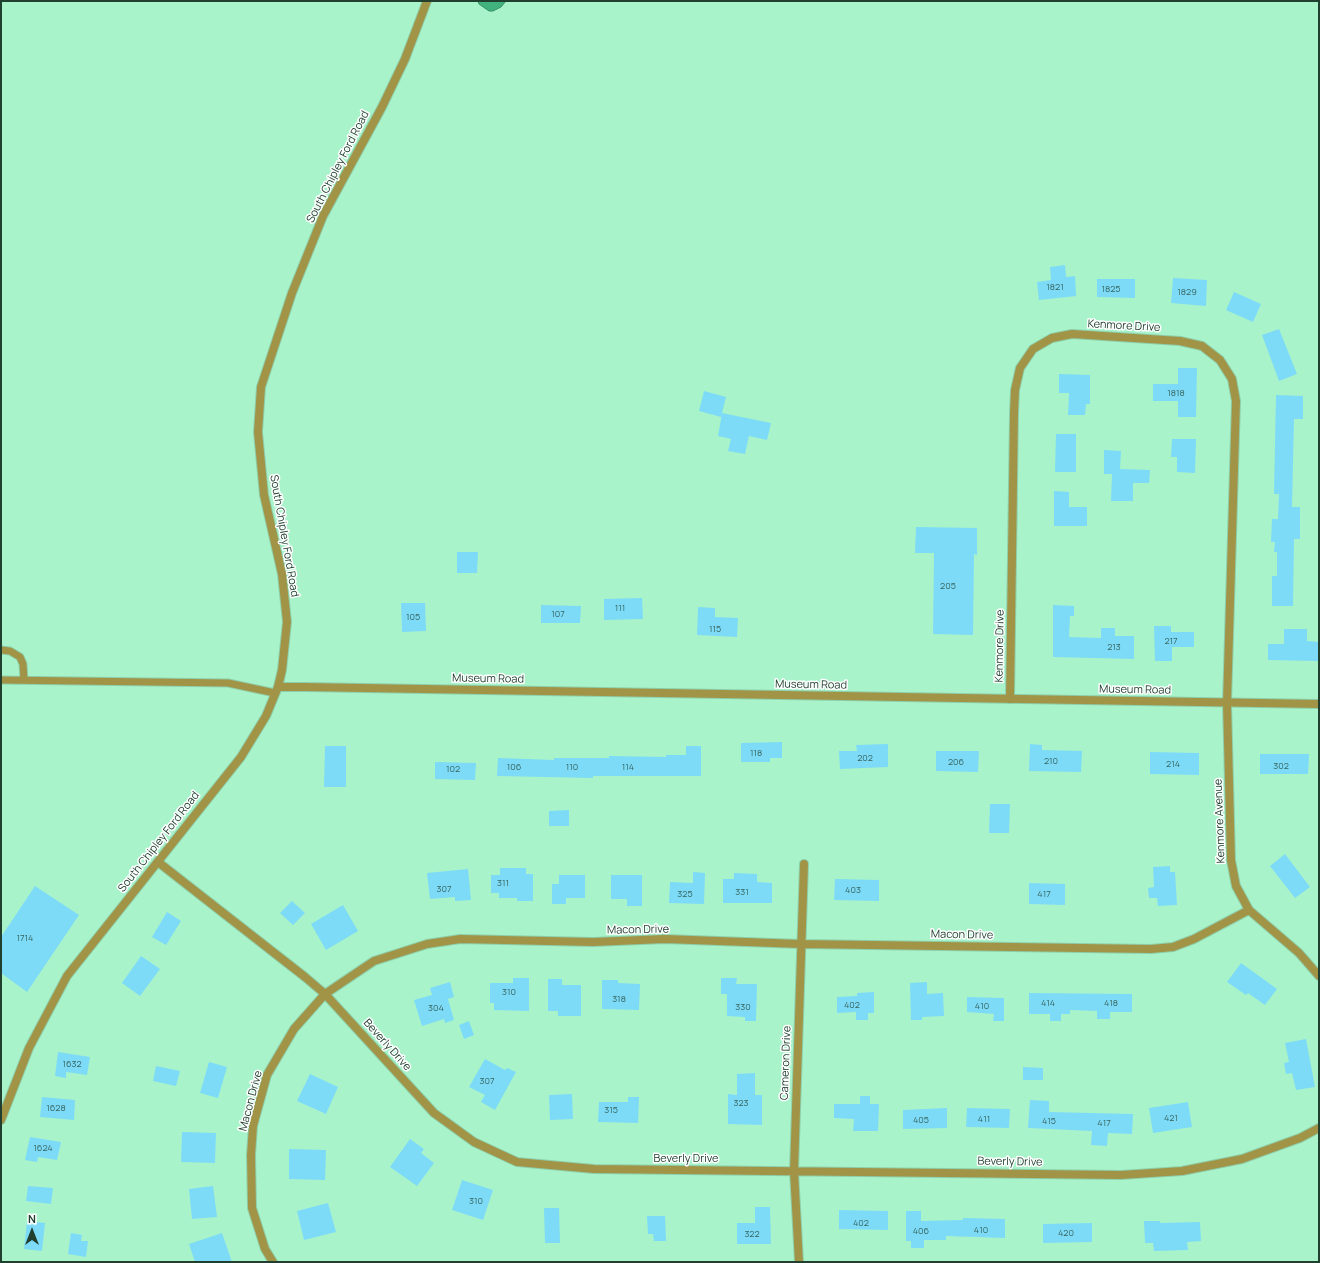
<!DOCTYPE html>
<style>
body{margin:0}
#map{position:relative;width:1320px;height:1263px;overflow:hidden;background:#a9f3ca;font-family:Manrope,sans-serif}
canvas{display:block}
.frame{position:absolute;inset:0;border:2px solid #203f2f;pointer-events:none}
.north{position:absolute;left:12px;top:1211px;width:40px;height:40px;-webkit-text-stroke:3px #fff;paint-order:stroke;rotate:0deg;font-size:11px;font-weight:700;line-height:16px;text-align:center;color:#203f2f}
.north::after{content:'';display:block;margin:auto;width:14px;height:18px;background:#203f2f;clip-path:polygon(50% 0,100% 100%,50% 72%,0 100%)}
</style>
<div id="map">
<canvas width="1320" height="1263"></canvas>
<div class="frame"></div>
<div class="north">N</div>
</div>
<script>
const ctx = document.querySelector('canvas').getContext('2d');
ctx.lineJoin = 'round';
function paint(path, color) { ctx.fillStyle = color; ctx.fill(path, 'evenodd'); }
const toPath = rows => new Path2D(rows.map(r => 'M' + r).join(''));
function strokePath(path, color, width, dash) { ctx.strokeStyle = color; ctx.lineWidth = width; ctx.lineCap = dash ? 'butt' : 'round'; ctx.setLineDash(dash || []); ctx.stroke(path); }
function label(font, color, halo, rows, align = 'center') {
  ctx.font = font + ' Manrope,sans-serif'; ctx.lineWidth = 3; ctx.setLineDash([]); ctx.textBaseline = 'middle'; ctx.strokeStyle = halo; ctx.fillStyle = color; for (const [text, x, y, turn = 0] of rows) {
    ctx.save(); ctx.translate(x, y); ctx.rotate((+turn || 0) * Math.PI / 180); ctx.textAlign = isNaN(turn) ? turn : align; if (halo) ctx.strokeText(text, 0, 0); ctx.fillText(text, 0, 0); ctx.restore();
  }
}
const water = toPath([
 [478,1,506,1,501,7,493,11,489,11,479,4,478,1]
]);
paint(water, '#41b27d');
strokePath(water, '#379066', 1);
paint(toPath([
 [1065,265,1066,277,1075,276,1076,296,1039,300,1037,282,1051,280,1050,267],
 [1173,278,1207,280,1206,306,1171,303],
 [1097,279,1135,279,1135,298,1097,297],
 [1234,292,1261,304,1253,322,1226,310],
 [1279,329,1297,374,1279,381,1262,335],
 [1178,368,1197,368,1196,417,1178,417,1178,401,1153,401,1153,384,1178,384],
 [1059,374,1090,375,1090,404,1086,404,1085,415,1068,415,1069,393,1059,393],
 [704,391,726,397,721,417,699,411],
 [1276,395,1303,396,1303,419,1294,419,1292,507,1300,507,1300,539,1294,539,1293,606,1272,606,1272,576,1277,576,1277,552,1274,552,1275,542,1271,542,1272,519,1278,519,1279,494,1274,494],
 [722,413,771,423,767,440,749,436,745,454,728,451,731,439,718,436],
 [1056,434,1076,434,1076,472,1055,472],
 [1172,439,1196,439,1195,473,1177,472,1177,457,1171,457],
 [1104,450,1121,451,1120,469,1150,470,1149,483,1133,483,1133,501,1111,501,1112,474,1104,474],
 [1054,491,1069,492,1069,507,1087,507,1087,526,1054,526],
 [916,527,977,528,977,555,974,554,973,635,933,634,934,553,915,553],
 [457,552,478,552,477,573,457,573],
 [642,598,643,619,604,620,604,599],
 [401,603,425,603,426,631,402,632],
 [541,605,581,606,580,623,541,623],
 [1053,605,1074,606,1074,616,1070,616,1069,637,1101,638,1101,628,1115,628,1115,636,1134,636,1134,659,1053,657],
 [698,607,715,608,715,617,738,618,737,637,697,635],
 [1154,626,1171,626,1171,632,1194,632,1194,647,1172,647,1172,661,1155,661],
 [1284,629,1307,629,1307,641,1319,642,1319,661,1268,660,1268,644,1284,644],
 [782,742,782,758,770,758,770,762,741,762,741,743],
 [888,744,888,767,840,769,839,751,857,751,856,745],
 [1030,744,1042,745,1042,750,1082,751,1081,772,1029,771],
 [325,746,346,746,346,787,324,787],
 [686,746,701,746,701,776,593,776,593,778,497,776,498,758,554,760,554,758,609,758,609,756,666,757,666,755,686,755],
 [936,751,979,751,978,772,936,771],
 [1150,752,1199,753,1199,775,1150,774],
 [1260,754,1309,754,1308,774,1260,774],
 [435,762,476,763,475,780,435,779],
 [990,804,1010,804,1009,833,989,833],
 [569,810,569,826,549,826,549,811],
 [1285,854,1310,887,1295,898,1270,866],
 [1170,866,1170,872,1175,872,1177,905,1158,906,1157,898,1149,898,1148,888,1154,887,1153,867],
 [500,868,526,868,526,874,533,874,533,901,517,901,517,898,499,898,499,893,491,893,491,875,500,875],
 [468,869,471,900,455,901,455,897,430,899,427,873],
 [693,872,705,873,704,904,669,903,670,882,693,883],
 [734,873,757,874,757,882,772,883,772,903,723,903,723,879,734,879],
 [559,875,585,875,585,898,566,898,566,904,552,904,552,884,559,884],
 [611,875,642,875,642,906,627,906,627,899,611,899],
 [835,879,879,880,879,901,834,900],
 [1029,883,1065,884,1065,905,1029,904],
 [35,886,79,915,27,992,1,973,1,937],
 [292,901,305,913,293,925,280,913],
 [343,905,358,931,326,950,311,924],
 [167,912,181,921,166,945,152,937],
 [141,956,160,969,140,996,122,983],
 [1241,963,1277,989,1265,1005,1248,993,1246,995,1227,982],
 [513,978,529,978,529,1011,494,1010,494,1003,490,1003,490,983,513,983],
 [721,978,737,978,736,984,757,984,756,1021,745,1021,745,1017,727,1016,727,994,721,994],
 [548,979,562,979,562,985,581,985,581,1016,558,1016,558,1011,548,1011],
 [602,980,618,980,618,983,640,984,639,1010,602,1009],
 [450,982,454,997,448,999,454,1020,445,1023,444,1019,422,1026,414,1000,432,995,430,988],
 [927,982,927,994,943,993,944,1016,922,1017,922,1020,911,1020,910,983],
 [874,992,874,1013,868,1013,868,1020,856,1020,856,1012,837,1013,837,997,857,996,857,993],
 [1029,993,1132,994,1132,1012,1110,1012,1110,1019,1097,1019,1097,1011,1070,1010,1070,1014,1061,1014,1061,1021,1050,1021,1050,1014,1029,1014],
 [967,997,1004,998,1004,1021,993,1021,994,1014,967,1012],
 [469,1021,474,1035,464,1039,459,1025],
 [1306,1039,1315,1087,1296,1090,1292,1073,1286,1074,1284,1063,1289,1062,1285,1043],
 [58,1052,90,1057,87,1075,66,1072,66,1078,55,1076],
 [485,1059,505,1070,507,1068,516,1072,495,1110,481,1102,485,1095,469,1087],
 [209,1062,227,1067,218,1098,200,1093],
 [156,1066,180,1071,176,1086,153,1081],
 [1023,1067,1043,1068,1043,1080,1023,1080],
 [755,1073,755,1095,762,1095,762,1125,728,1124,728,1094,737,1095,737,1074],
 [310,1074,338,1087,326,1114,297,1101],
 [572,1094,573,1119,550,1120,549,1095],
 [860,1096,870,1096,870,1104,879,1104,878,1131,853,1131,854,1119,834,1118,834,1104,860,1104],
 [42,1097,75,1100,74,1120,40,1117],
 [628,1097,639,1097,638,1123,598,1122,599,1102,628,1102],
 [1030,1100,1049,1101,1049,1112,1133,1114,1132,1134,1108,1133,1107,1146,1091,1145,1092,1131,1028,1128],
 [1188,1102,1192,1127,1153,1133,1149,1108],
 [947,1108,947,1128,903,1129,903,1110],
 [967,1108,1010,1109,1009,1128,966,1127],
 [182,1132,216,1133,215,1163,181,1162],
 [30,1137,61,1142,57,1160,38,1157,37,1162,25,1160],
 [410,1139,424,1149,421,1153,434,1163,417,1186,390,1167],
 [289,1149,326,1150,325,1180,289,1179],
 [462,1180,493,1190,483,1220,452,1210],
 [28,1186,53,1188,51,1204,26,1201],
 [213,1186,217,1217,192,1219,189,1189],
 [328,1203,336,1232,304,1240,297,1211],
 [755,1207,770,1207,771,1244,737,1244,737,1223,755,1223],
 [544,1208,559,1208,560,1243,545,1243],
 [839,1210,888,1211,888,1230,839,1229],
 [906,1211,921,1211,921,1221,963,1220,963,1218,1005,1219,1005,1238,946,1236,946,1240,924,1240,924,1248,911,1248,911,1241,906,1241],
 [647,1216,665,1216,666,1241,654,1241,653,1234,648,1234],
 [27,1221,45,1223,42,1251,24,1249],
 [1144,1221,1160,1221,1160,1223,1200,1222,1201,1241,1187,1242,1188,1250,1154,1251,1153,1243,1145,1243],
 [1092,1223,1092,1242,1043,1243,1043,1224],
 [71,1233,82,1235,81,1241,88,1241,86,1257,68,1254],
 [222,1233,232,1262,195,1262,189,1244]
]), '#7ddbf7');
const service = toPath([
 [1,650,10,651,20,657,23,664,24,680],
 [1,680,228,683,275,693]
]);
const minor = toPath([
 [278,687,304,687],
 [1010,699,1014,413,1015,390,1020,368,1033,349,1052,338,1072,334,1180,341,1202,346,1220,360,1232,379,1236,401,1227,703,1231,860,1236,886,1249,910,1299,953,1319,976],
 [158,862,305,977,325,994,434,1113,474,1142,517,1162,594,1169,1121,1175,1182,1171,1242,1159,1300,1138,1319,1128],
 [273,1262,265,1249,252,1208,251,1155,253,1126,267,1075,294,1029,325,994,374,961,427,944,460,939,593,942,665,939,800,944,1151,949,1173,947,1194,939,1249,910],
 [799,1262,794,1171,804,864]
]);
const tertiary = toPath([
 [304,687,1319,704],
 [1,1120,29,1048,67,976,241,757,266,716,278,687,282,670,287,622,282,574,264,495,258,432,261,387,292,293,323,216,382,107,405,59,427,1]
]);
strokePath(service, '#8ecfab', 9);
strokePath(minor, '#8ecfab', 10);
strokePath(tertiary, '#8ecfab', 10);
strokePath(service, '#a19446', 7);
strokePath(minor, '#a19446', 8);
strokePath(tertiary, '#a19446', 8);
label('9px', '#376661', null, [
 ["1821",1055,287],
 ["1825",1111,289],
 ["1829",1187,292],
 ["1818",1176,393],
 ["205",948,586],
 ["111",620,608],
 ["107",558,614],
 ["105",413,617],
 ["115",715,629],
 ["217",1171,641],
 ["213",1114,647],
 ["118",756,753],
 ["202",865,758],
 ["210",1051,761],
 ["206",956,762],
 ["214",1173,764],
 ["302",1281,766],
 ["106",514,767],
 ["110",572,767],
 ["114",628,767],
 ["102",453,769],
 ["311",503,883],
 ["307",444,889],
 ["403",853,890],
 ["331",742,892],
 ["325",685,894],
 ["417",1044,894],
 ["1714",25,938],
 ["310",509,992],
 ["318",619,999],
 ["414",1048,1003],
 ["418",1111,1003],
 ["402",852,1005],
 ["410",982,1006],
 ["330",743,1007],
 ["304",436,1008],
 ["1632",72,1064],
 ["307",487,1081],
 ["323",741,1103],
 ["1628",56,1108],
 ["315",611,1110],
 ["421",1171,1118],
 ["411",984,1119],
 ["405",921,1120],
 ["415",1049,1121],
 ["417",1104,1123],
 ["1624",43,1148],
 ["310",476,1201],
 ["402",861,1223],
 ["410",981,1230],
 ["406",921,1231],
 ["420",1066,1233],
 ["322",752,1234]
]);
label('11px', '#203f2f', '#fff', [
 ["South Chipley Ford Road",338,167,-63],
 ["Kenmore Drive",1124,326,3],
 ["South Chipley Ford Road",284,536,80],
 ["Kenmore Drive",1000,646,-89],
 ["Museum Road",488,679,1],
 ["Museum Road",811,685,1],
 ["Museum Road",1135,690,1],
 ["Kenmore Avenue",1220,821,-92],
 ["South Chipley Ford Road",159,842,-52],
 ["Macon Drive",638,930,-1],
 ["Macon Drive",962,935,1],
 ["Beverly Drive",387,1045,48],
 ["Cameron Drive",786,1063,-88],
 ["Macon Drive",251,1101,-75],
 ["Beverly Drive",686,1159],
 ["Beverly Drive",1010,1162,1]
]);
</script>
